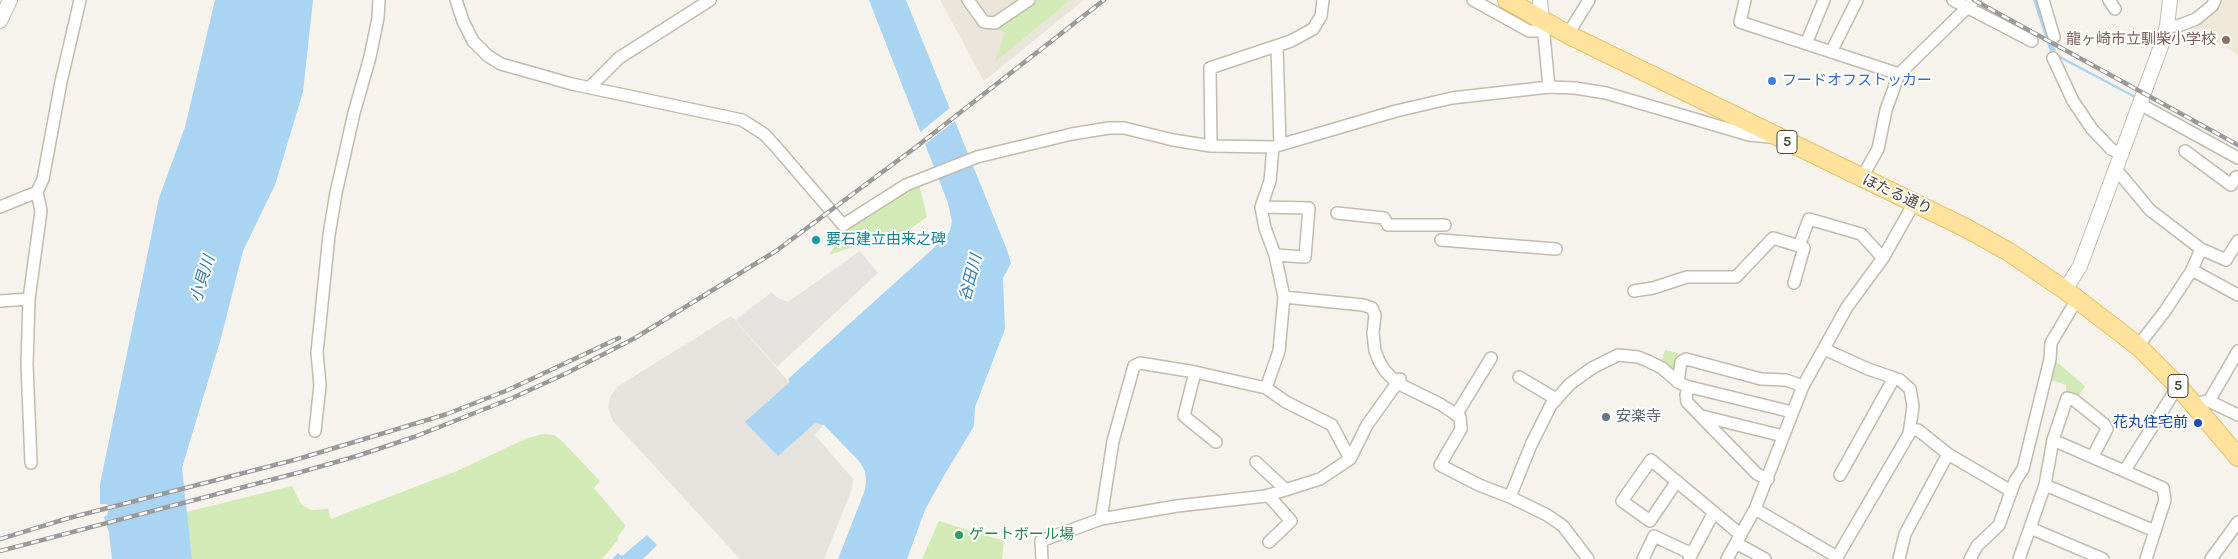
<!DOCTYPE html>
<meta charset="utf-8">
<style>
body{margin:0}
canvas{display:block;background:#f6f3ec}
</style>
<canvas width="2238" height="559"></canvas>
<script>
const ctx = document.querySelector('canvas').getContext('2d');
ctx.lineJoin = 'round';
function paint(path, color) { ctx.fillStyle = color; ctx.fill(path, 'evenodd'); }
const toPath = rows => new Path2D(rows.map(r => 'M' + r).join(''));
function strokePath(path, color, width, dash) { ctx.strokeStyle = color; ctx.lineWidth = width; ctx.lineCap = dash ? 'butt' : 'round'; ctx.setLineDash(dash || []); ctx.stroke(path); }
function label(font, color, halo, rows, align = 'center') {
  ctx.font = font + ' Karla,"Noto Sans JP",sans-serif'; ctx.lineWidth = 4; ctx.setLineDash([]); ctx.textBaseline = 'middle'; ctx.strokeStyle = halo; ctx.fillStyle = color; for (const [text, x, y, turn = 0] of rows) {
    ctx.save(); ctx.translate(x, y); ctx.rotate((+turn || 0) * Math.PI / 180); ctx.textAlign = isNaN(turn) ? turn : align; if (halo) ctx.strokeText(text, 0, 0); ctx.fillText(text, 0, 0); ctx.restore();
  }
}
paint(toPath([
 [940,0,1084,0,984,81]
]), '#eae5da');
paint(toPath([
 [731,316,825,423,815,435,853,479,852,489,824,559,740,559,613,421,608,408,610,397,617,387]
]), '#e6e2dd');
paint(toPath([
 [2219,0,2238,0,2238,55,2190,26]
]), '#efe8d6');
paint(toPath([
 [1036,0,1070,0,995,62,1005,32,993,28],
 [919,184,927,217,898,238,881,238,829,255,846,228],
 [1665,350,1678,353,1674,372,1656,359,1662,359],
 [2052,358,2085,386,2077,399,2066,396,2066,385,2048,379],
 [542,434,554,435,561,440,600,481,594,488,626,526,618,536,618,540,602,559,192,559,186,512,292,486,301,504,311,510,328,509,331,519,457,471,525,439],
 [939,521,1004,541,1002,559,922,559]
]), '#d2eab5');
paint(toPath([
 [860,251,878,273,777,367,735,320,772,292,776,297,788,302]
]), '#e5e3e0');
paint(toPath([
 [215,0,313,0,303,92,275,185,243,251,221,338,182,468,192,559,112,559,109,533,104,517,107,515,109,507,107,504,100,504,100,484,159,198,185,127],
 [869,0,906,0,1007,250,1011,263,1003,278,1005,329,975,407,974,426,942,479,925,510,907,559,838,559,865,490,866,481,865,471,859,461,824,425,815,423,778,456,745,422,790,382,788,379,947,236,950,230,952,222,948,203],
 [2033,0,2039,0,2043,13,2056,51,2051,55],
 [647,535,657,545,643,559,612,559,618,553,622,556]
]), '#a9d4f2');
paint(toPath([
 [951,107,956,120,923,146,918,134]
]), '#f6f3ec');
strokePath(toPath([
 [2056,55,2137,98]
]), '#a9d4f2', 2.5);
const minor = toPath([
 [456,0,463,21,473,41,488,56,501,64,572,84,742,120,764,134,777,148,843,225,906,185,977,157,1072,134,1109,128,1124,128,1173,140,1211,146,1273,147,1396,111,1452,98,1549,87,1575,88,1606,93,1749,135,1770,137],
 [968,0,984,22,995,23,1029,0],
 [1473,0,1529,31,1543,31],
 [1745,0,1740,22,1899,74],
 [1953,0,2032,41],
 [2043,0,2054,37],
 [2109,0,2115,9],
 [1543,25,1549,87],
 [2167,26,2178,26,2196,19,2212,6,2215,0],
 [1568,34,1589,0],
 [1806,44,1824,0],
 [1277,46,1280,145],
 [1831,52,1857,0],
 [2053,58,2073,101,2092,129,2111,149,2121,154],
 [590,87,619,58,710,0],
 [2140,104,2238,158],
 [1211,146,1210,68,1291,41,1313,29,1321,16,1323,0],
 [2185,151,2231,185,2236,177,2238,178],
 [2115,168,2150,210,2201,249],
 [1861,179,1878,149,1886,110,1899,74,1975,0],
 [0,207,37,192],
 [1261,207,1309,208,1305,257,1275,255],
 [1337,213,1384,218,1388,225,1445,225],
 [1441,240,1556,249],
 [2238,241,2226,260,2201,249,2192,270,2238,295],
 [1794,283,1804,248,1799,246],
 [1634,291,1653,288,1687,277,1736,277,1773,238,1799,246,1809,219,1861,234,1883,258],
 [1284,297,1363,305,1372,308,1375,315,1373,333,1375,351,1379,361,1385,371,1397,383,1440,404,1460,417,1461,429,1440,465,1479,485,1510,497,1547,515,1563,526,1588,559],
 [0,301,29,299],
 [2138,346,2165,311,2192,270],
 [1824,349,1868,369,1900,380,1910,389,1913,406,1909,434,1836,559],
 [1195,372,1184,416,1216,442],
 [1519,377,1556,399],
 [1678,382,1681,362,1686,359,1761,379,1786,380,1803,386],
 [1689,387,1686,395,1687,402,1757,474,1768,479],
 [1266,388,1279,351,1284,297,1275,255,1265,228,1261,207,1270,181,1273,147],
 [2209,401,2238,351],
 [2202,402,2209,401,2238,415],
 [1456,415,1491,358],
 [1702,416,1783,436],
 [1910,430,1918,430,1948,454,2011,491],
 [315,431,320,385,317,353,329,235,336,193,354,113,370,57,378,18,379,0],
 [2053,440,2163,488,2165,500,2146,559],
 [1256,462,1285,489],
 [31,463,27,364,29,299,41,211,37,192,43,179,61,82,80,0],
 [2125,470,2178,386],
 [1840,475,1894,378],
 [1677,481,1650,521,1622,501,1651,460,1741,535],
 [2045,485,2155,531],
 [1268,495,1291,521,1269,542],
 [1510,497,1531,445,1551,405,1570,384,1592,368,1618,355,1638,357,1648,361,1662,368,1678,382,1686,386,1792,412],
 [1755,509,1837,557],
 [1101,519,1113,441,1134,366,1140,363,1195,372,1266,388,1286,402,1332,425,1350,459],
 [2030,528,2103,559],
 [1736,543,1765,559],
 [1042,559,1041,541,1101,519,1177,506,1266,496,1320,479,1350,459,1367,425,1400,379],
 [1643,559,1654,536,1692,554],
 [1689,559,1714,512],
 [1727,559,1755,509,1803,386,1847,307,1883,258,1914,203],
 [1899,559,1905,534,1948,454],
 [1970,559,1977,546,1999,525,2015,481,2023,469,2050,359,2051,343,2077,299],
 [2019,559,2045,485,2053,440,2067,398,2074,400,2104,424,2107,429,2093,456],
 [2211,559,2238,522]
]);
const tertiary = toPath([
 [1540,0,1542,20],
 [0,21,10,0],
 [2065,290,2080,266,2160,49,2167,26,2170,0]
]);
const primary = toPath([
 [1507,0,1571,36,1966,228,2009,252,2065,290,2138,346,2178,386,2238,457]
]);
strokePath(minor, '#c2bbae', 14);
strokePath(tertiary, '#c2bbae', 16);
strokePath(primary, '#e6c16a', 20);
strokePath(minor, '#fff', 11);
strokePath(tertiary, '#fff', 14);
strokePath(primary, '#ffe39c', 18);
const rail = toPath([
 [1974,0,2238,145],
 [0,539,69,518,298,459,447,414,508,390,619,338],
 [0,551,301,472,357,456,414,437,510,399,567,373,635,338,776,251,916,147,1104,0]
]);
strokePath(rail, '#9a9a9a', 4.5);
strokePath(rail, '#fff', 2.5, [8]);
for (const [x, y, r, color] of [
 [2226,40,5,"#8d6e63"],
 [1772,81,5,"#3f7fe0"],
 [816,240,5,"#0f9aa8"],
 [1606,417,5,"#6b7280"],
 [2198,423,5,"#1a4fb4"],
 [959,535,5,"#2e9e5b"]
]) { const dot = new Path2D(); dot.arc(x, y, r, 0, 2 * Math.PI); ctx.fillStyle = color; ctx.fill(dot); strokePath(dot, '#fff', 2); }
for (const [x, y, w] of [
 [1787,142,20],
 [2178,386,20]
]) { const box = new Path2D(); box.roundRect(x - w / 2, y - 11.5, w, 23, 4); ctx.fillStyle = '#fff'; ctx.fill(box); strokePath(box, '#4b4439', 1); }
label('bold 14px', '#4b4439', null, [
 ["5",1787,142],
 ["5",2178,386]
]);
label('15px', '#785e54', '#fff', [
 ["龍ヶ崎市立馴柴小学校",2216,40]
], 'right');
label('15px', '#366cbe', '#fff', [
 ["フードオフストッカー",1782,81]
], 'left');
label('15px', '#4b4439', '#fff', [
 ["ほたる通り",1897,195,25]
]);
label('15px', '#0d838f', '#fff', [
 ["要石建立由来之碑",826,240]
], 'left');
label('15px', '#5b616d', '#fff', [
 ["安楽寺",1616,417]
], 'left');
label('15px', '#164399', '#fff', [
 ["花丸住宅前",2188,423]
], 'right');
label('15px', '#27864d', '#fff', [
 ["ゲートボール場",969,535]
], 'left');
label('italic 16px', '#2e7ab2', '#fff', [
 ["谷田川",971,278,-75],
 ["小貝川",203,279,-73]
]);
</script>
